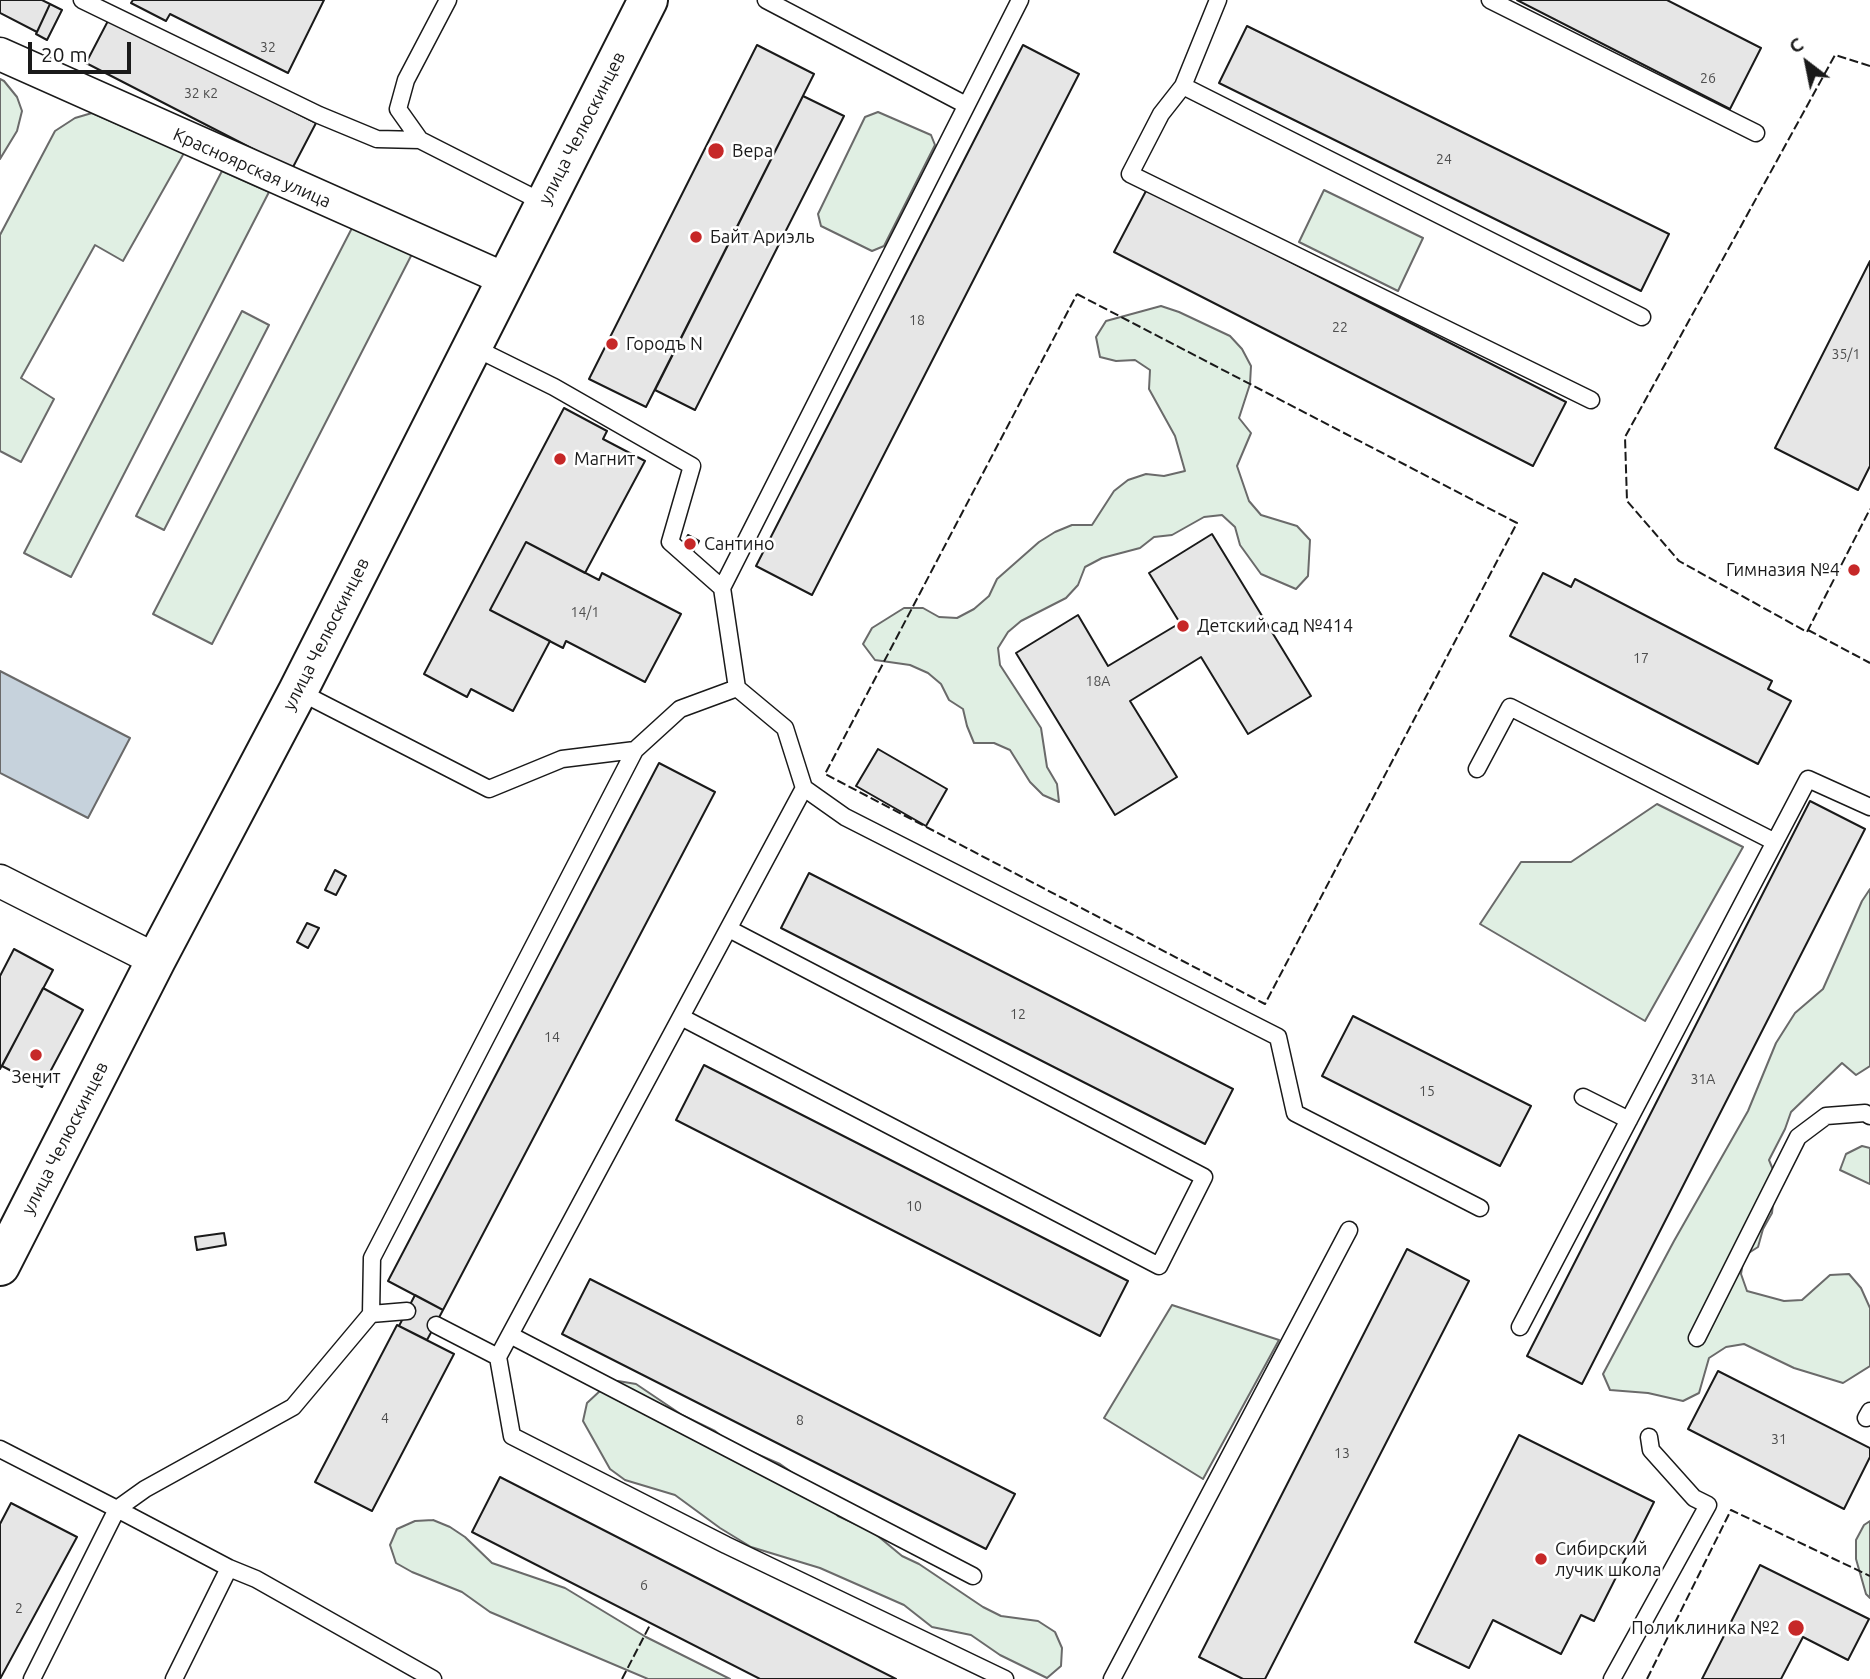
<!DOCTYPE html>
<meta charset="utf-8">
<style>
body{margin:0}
#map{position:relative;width:1870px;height:1679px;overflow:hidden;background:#fff;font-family:Ubuntu,sans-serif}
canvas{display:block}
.north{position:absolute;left:1772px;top:28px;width:70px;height:70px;-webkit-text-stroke:5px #fff;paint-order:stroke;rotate:328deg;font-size:19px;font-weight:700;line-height:28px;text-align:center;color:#1a1a1a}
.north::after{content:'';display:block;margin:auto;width:24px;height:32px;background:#1a1a1a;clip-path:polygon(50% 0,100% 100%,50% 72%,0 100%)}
.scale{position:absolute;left:28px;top:42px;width:103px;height:32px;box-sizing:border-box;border:4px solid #1a1a1a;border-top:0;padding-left:9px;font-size:21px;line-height:24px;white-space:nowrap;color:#1a1a1a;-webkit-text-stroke:5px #fff;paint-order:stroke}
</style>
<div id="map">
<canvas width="1870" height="1679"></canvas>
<div class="north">С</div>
<div class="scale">20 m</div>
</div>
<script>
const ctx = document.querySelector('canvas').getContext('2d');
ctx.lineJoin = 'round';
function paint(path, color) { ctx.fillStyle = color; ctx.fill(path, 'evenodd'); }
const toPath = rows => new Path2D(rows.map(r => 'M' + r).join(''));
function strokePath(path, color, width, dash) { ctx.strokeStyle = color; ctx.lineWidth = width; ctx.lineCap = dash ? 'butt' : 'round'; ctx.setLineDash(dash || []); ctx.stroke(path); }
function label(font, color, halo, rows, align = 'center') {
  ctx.font = font + ' Ubuntu,sans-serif'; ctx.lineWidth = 5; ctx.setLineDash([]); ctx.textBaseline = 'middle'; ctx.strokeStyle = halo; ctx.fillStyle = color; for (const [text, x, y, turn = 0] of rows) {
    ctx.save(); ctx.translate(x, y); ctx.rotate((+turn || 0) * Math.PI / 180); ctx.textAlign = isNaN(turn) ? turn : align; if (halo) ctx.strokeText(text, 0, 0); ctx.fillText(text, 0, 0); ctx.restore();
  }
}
const green = toPath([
 [0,79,4,81,17,97,22,111,17,131,0,159,0,79],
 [878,112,931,135,935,145,884,246,872,251,821,226,818,214,865,117,878,112],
 [92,113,184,153,123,261,95,245,21,378,54,399,21,462,0,451,0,235,55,131,75,118,92,113],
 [222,171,269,192,71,577,24,553,222,171],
 [1324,190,1423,238,1398,291,1299,242,1324,190],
 [352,228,412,254,212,644,153,614,352,228],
 [1161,306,1179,312,1230,336,1242,349,1251,366,1250,384,1239,418,1251,433,1237,466,1249,501,1261,515,1297,526,1310,540,1308,576,1296,589,1261,574,1240,545,1235,527,1222,515,1204,517,1172,535,1154,537,1140,548,1102,558,1085,567,1078,585,1066,598,1021,621,1008,632,998,648,1000,665,1041,728,1047,767,1057,784,1059,802,1043,795,1030,782,1010,750,994,743,974,743,967,726,963,709,949,700,941,684,928,673,910,665,875,660,863,644,872,628,904,608,923,608,939,617,957,618,974,609,989,596,997,579,1039,542,1055,532,1072,525,1092,525,1114,491,1128,480,1146,474,1164,476,1185,471,1175,436,1149,389,1150,370,1135,360,1116,361,1100,357,1096,337,1106,321,1161,306],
 [242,311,269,325,164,530,136,516,242,311],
 [1657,804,1743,847,1645,1021,1480,924,1521,862,1571,862,1657,804],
 [1870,889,1870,1066,1856,1075,1842,1063,1791,1112,1785,1129,1769,1160,1776,1177,1772,1213,1763,1229,1758,1247,1744,1256,1741,1274,1747,1291,1784,1301,1802,1300,1830,1275,1849,1274,1861,1288,1870,1308,1870,1366,1843,1383,1794,1368,1744,1344,1726,1347,1709,1358,1699,1393,1683,1401,1648,1393,1610,1390,1603,1374,1674,1241,1748,1111,1776,1043,1795,1013,1823,989,1862,901,1870,889],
 [1862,1146,1870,1148,1870,1184,1840,1170,1846,1154,1862,1146],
 [1172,1305,1279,1340,1203,1479,1104,1418,1172,1305],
 [618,1381,636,1384,682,1415,715,1431,729,1442,780,1464,797,1476,838,1516,873,1532,902,1556,919,1564,983,1607,1001,1616,1038,1621,1055,1632,1062,1648,1061,1666,1047,1678,1000,1655,971,1635,932,1627,904,1605,820,1568,751,1547,720,1528,675,1495,625,1480,610,1469,583,1421,587,1403,601,1390,618,1381],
 [433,1520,450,1527,465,1537,492,1563,565,1588,646,1637,730,1679,648,1679,490,1612,462,1592,412,1572,396,1563,390,1545,397,1529,415,1521,433,1520],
 [1870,1521,1870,1598,1866,1594,1856,1559,1856,1540,1864,1525,1870,1521]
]);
paint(green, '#e0efe3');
strokePath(green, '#6a6a6a', 2);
const water = toPath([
 [0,671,130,738,88,818,0,773,0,671]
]);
paint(water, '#c6d2dc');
strokePath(water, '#6a6a6a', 2);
const building = toPath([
 [0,0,42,0,50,4,37,32,0,13,0,0],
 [133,0,324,0,288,73,170,14,166,21,131,3,133,0],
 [1517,0,1667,0,1761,48,1730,109,1517,0],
 [50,4,62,10,47,40,36,34,50,4],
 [110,17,316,123,292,169,86,63,110,17],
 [1247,26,1669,234,1641,291,1219,83,1247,26],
 [757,45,814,74,646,407,589,379,757,45],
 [1023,45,1079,74,812,595,756,566,1023,45],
 [803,96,844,116,695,410,655,390,803,96],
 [1147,189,1566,402,1533,466,1114,252,1147,189],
 [1870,261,1870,466,1858,490,1775,448,1870,261],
 [564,408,607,431,603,439,645,461,585,573,526,542,490,610,550,641,513,711,471,689,467,697,424,674,564,408],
 [1212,534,1311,696,1248,734,1201,657,1130,701,1177,777,1115,815,1016,653,1078,615,1108,666,1180,623,1149,573,1212,534],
 [688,535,699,541,693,552,682,546,688,535],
 [526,542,599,580,602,573,681,614,645,682,566,641,563,648,490,610,526,542],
 [1543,573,1571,587,1575,579,1772,681,1768,689,1791,701,1758,764,1510,636,1543,573],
 [878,749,947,789,926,826,856,786,878,749],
 [659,763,715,792,443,1310,388,1281,659,763],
 [1810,801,1865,829,1582,1384,1527,1356,1810,801],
 [335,870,346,876,336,895,325,890,335,870],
 [809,873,1233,1089,1205,1144,781,928,809,873],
 [307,923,319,928,308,948,297,942,307,923],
 [14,949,53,970,0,1069,0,976,14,949],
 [43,988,83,1010,42,1087,2,1066,43,988],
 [1353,1016,1531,1106,1500,1166,1322,1076,1353,1016],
 [704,1065,1128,1281,1100,1336,676,1120,704,1065],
 [224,1233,226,1245,197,1250,195,1237,224,1233],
 [1407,1249,1469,1281,1265,1679,1243,1679,1199,1657,1407,1249],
 [590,1279,1015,1494,986,1549,562,1334,590,1279],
 [415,1295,443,1310,427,1340,399,1326,415,1295],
 [397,1325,454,1354,372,1511,315,1482,397,1325],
 [1718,1371,1870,1448,1870,1457,1844,1509,1688,1429,1718,1371],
 [1519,1435,1654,1502,1594,1621,1581,1615,1561,1654,1493,1620,1469,1668,1415,1642,1519,1435],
 [500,1477,744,1602,896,1679,760,1679,472,1532,500,1477],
 [11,1503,77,1537,0,1679,0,1524,11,1503],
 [1760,1565,1869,1619,1848,1660,1803,1637,1781,1679,1702,1679,1760,1565]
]);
paint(building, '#e6e6e6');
strokePath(building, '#1a1a1a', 2);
const service = toPath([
 [82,0,319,115,377,139,420,140],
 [448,0,406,80,398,109,420,140,544,203],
 [766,0,966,105],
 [1218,0,1183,86,1161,114,1130,174,1591,400],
 [1490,0,1756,133],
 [1183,86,1642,317],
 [471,346,554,387,692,466,670,542,722,588,737,688,785,728,804,788,498,1357,512,1436,726,1545,1005,1679],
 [722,588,1020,0],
 [298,691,489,789,562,759,635,750,680,709,737,688],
 [1477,769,1510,707,1775,842],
 [804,788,845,817,1278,1037,1295,1113,1480,1208],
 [681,1017,1159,1266,1204,1177,729,929],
 [1583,1097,1629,1120],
 [371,1314,372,1258,635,750],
 [436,1325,498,1357],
 [1520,1327,1808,779,1870,807],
 [510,1335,973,1576],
 [1697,1338,1798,1137,1826,1116,1865,1113,1870,1116],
 [1866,1418,1870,1411],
 [0,1449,117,1509,145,1489,293,1407,371,1314,407,1311],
 [32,1679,117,1509,229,1568,256,1579,433,1679],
 [174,1679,229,1568],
 [1112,1679,1349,1230],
 [1612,1679,1708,1505,1694,1498,1651,1450,1649,1437]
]);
const minor = toPath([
 [0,54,505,279],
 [0,881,156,960]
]);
const secondary = toPath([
 [0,1266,156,960,298,691,648,0]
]);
strokePath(service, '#1a1a1a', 19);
strokePath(minor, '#1a1a1a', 35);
strokePath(secondary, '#1a1a1a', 42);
strokePath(service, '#fff', 16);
strokePath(minor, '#fff', 32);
strokePath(secondary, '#fff', 38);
strokePath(toPath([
 [1870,66,1835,55,1625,437,1627,501,1679,561,1807,632,1870,509],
 [1077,294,1517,523,1265,1004,825,774,1077,294],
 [1808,630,1870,663],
 [622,1679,651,1623],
 [1647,1679,1731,1510,1870,1576]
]), '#1a1a1a', 2, [9, 3.5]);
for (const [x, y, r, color] of [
 [716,151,9,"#c62828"],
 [696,237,7,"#c62828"],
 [612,344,7,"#c62828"],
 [560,459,7,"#c62828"],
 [690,544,7,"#c62828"],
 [1854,570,7,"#c62828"],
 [1183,626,7,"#c62828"],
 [36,1055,7,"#c62828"],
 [1541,1559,7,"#c62828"],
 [1796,1628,9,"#c62828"]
]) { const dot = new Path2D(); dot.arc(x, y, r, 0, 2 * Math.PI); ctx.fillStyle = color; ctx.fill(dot); strokePath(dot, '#fff', 2.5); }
label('14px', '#4d4d4d', null, [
 ["32",268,47],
 ["26",1708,78],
 ["32 к2",201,93],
 ["24",1444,159],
 ["18",917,320],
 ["22",1340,327],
 ["35/1",1846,354],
 ["14/1",585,612],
 ["17",1641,658],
 ["18А",1098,681],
 ["12",1018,1014],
 ["14",552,1037],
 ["31А",1703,1079],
 ["15",1427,1091],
 ["10",914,1206],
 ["4",385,1418],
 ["8",800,1420],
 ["31",1779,1439],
 ["13",1342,1453],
 ["6",644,1585],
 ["2",19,1608]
]);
label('18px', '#1a1a1a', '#fff', [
 ["улица Челюскинцев",582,128,-63],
 ["Красноярская улица",252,168,24],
 ["улица Челюскинцев",326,634,-63],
 ["улица Челюскинцев",65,1138,-63]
]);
label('18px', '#1a1a1a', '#fff', [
 ["Вера",732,151],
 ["Байт Ариэль",710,237],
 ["Городъ N",626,344],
 ["Магнит",574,459],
 ["Сантино",704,544],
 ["Гимназия №4",1840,570,"right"],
 ["Детский сад №414",1197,626],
 ["Зенит",36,1077,"center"],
 ["Сибирский",1555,1549],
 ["лучик школа",1555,1570],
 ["Поликлиника №2",1780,1628,"right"]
], 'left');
</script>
